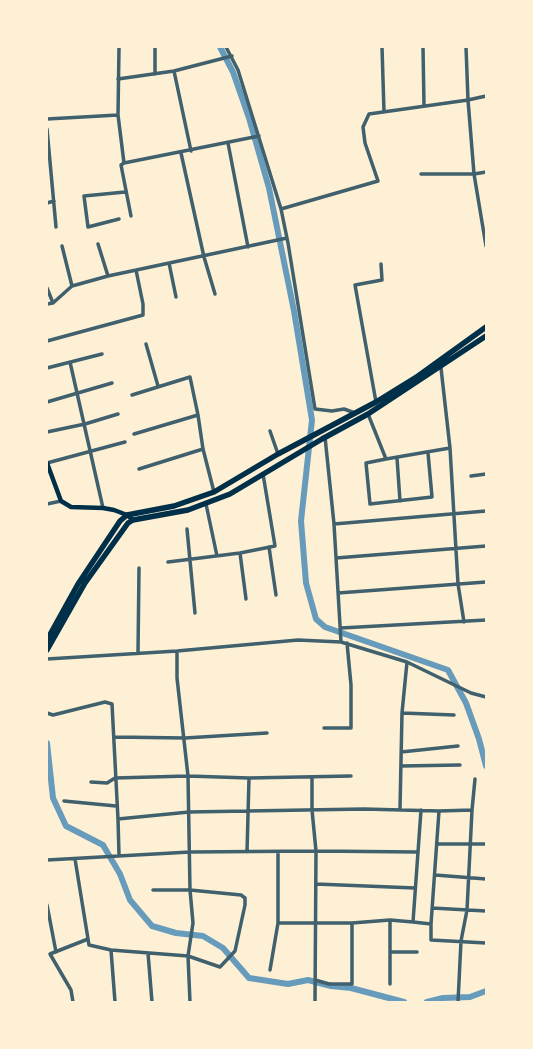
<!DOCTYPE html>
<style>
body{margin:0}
#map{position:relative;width:533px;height:1049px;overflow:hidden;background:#fdf0d5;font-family:"Archivo Narrow",sans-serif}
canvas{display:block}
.frame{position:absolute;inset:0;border:48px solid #fdf0d5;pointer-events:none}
</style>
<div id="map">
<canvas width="533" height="1049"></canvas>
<div class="frame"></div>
</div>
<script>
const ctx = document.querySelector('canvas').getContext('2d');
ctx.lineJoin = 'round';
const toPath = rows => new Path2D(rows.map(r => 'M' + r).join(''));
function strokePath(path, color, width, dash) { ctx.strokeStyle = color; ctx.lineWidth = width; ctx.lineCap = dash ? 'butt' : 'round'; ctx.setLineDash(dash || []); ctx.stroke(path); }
strokePath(toPath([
 [220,47,233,72,249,118,269,188,294,311,312,420,301,521,306,583,316,619,325,627,448,670,466,703,479,739,486,766],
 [47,743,53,798,66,826,103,845,120,874,130,900,152,926,176,933,203,936,223,948,249,978,288,984,308,980,331,986,351,988,404,1002],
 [427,1002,443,998,470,997,486,991]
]), '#669bbc', 6);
strokePath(toPath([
 [155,47,155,74],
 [226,47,238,70,281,209,288,243,315,409,332,411,344,409,355,413],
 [382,47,384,112],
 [423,47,424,106],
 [174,71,191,151],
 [118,79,174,71,232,56],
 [486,96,468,100,474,174,486,246],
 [118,115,119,47],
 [47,119,118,115,124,163,259,136],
 [47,129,56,227],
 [228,143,248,247],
 [181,153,204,257,215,294],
 [124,163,121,165,131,216],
 [421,174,474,174,486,172],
 [47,203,54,201],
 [281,209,378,181,365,143,363,127,369,114,468,100,466,47],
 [119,219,88,227,84,196,125,192],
 [98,244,108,276],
 [62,246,72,286],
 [169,263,176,297],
 [47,288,53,303],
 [47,304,53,303,72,286,108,276,287,238],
 [47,341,143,315,143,304,136,270],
 [146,344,158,386],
 [70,362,103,508],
 [47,368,102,354],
 [441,368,450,448,458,584,464,622],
 [132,395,190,377,198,415,203,449,214,492],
 [47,402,112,383],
 [376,402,355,285,382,280,381,264],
 [368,414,386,459,450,448],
 [270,431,278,454],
 [47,432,85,424,118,414],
 [134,434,198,415],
 [325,437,334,524,341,642],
 [397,458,400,501],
 [386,459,366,463,370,504,432,497,428,453],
 [47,463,125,442],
 [139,469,203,449],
 [471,476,486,474],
 [47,504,61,501],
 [206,504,217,556],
 [334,524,486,511],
 [187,529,195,613],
 [269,547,276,595],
 [240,553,246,599],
 [336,558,486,546],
 [168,562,240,553,275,546,263,474],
 [338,593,486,582],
 [341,628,486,620],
 [138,653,139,568],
 [47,659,177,651,298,640,341,642,407,662,471,693,486,697],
 [47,713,53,715,105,702,112,704,118,819,119,855],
 [402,713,454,715],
 [324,728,351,728,351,685,347,643],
 [114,737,185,738,267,733],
 [401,752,458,746],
 [401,766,460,765],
 [312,777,312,810,316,851,417,852],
 [91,782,107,783,115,778,188,776,249,778,351,776],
 [64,801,116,806],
 [400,809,402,713,407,662],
 [472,810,475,779],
 [118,819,189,812,364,809,439,811,472,810,467,910,461,941,458,1002],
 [438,844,486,844],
 [247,852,249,778],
 [75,859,89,945,111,950,188,956,190,1002],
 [47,860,190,852,316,851,315,1002],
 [435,875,486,879],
 [316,884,415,888],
 [153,890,190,890,241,895,245,898,245,905,235,951,220,967,188,956,193,923,190,890,188,776,177,678,177,651],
 [47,905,56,952],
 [432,908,486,911],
 [390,920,390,984],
 [413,922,421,810],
 [278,923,352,923,390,920,413,922,431,924,431,940,486,943],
 [431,924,439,811],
 [111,950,115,1002],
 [390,952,417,952],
 [148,953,152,1002],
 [270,970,278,923,278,852],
 [315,980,329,984,352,984,352,923],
 [73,1002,71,990,50,954,88,939]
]), '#3f606c', 3.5);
strokePath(toPath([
 [47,463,61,501,71,507,103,508,114,510,127,515,133,520]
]), '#003049', 4.5);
strokePath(toPath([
 [47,640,78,584,120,521,127,515,174,506,214,492,278,454,376,402,418,376,486,327],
 [47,650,85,583,128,523,133,520,188,510,230,494,322,439,368,414,486,336]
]), '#003049', 5.5);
</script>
